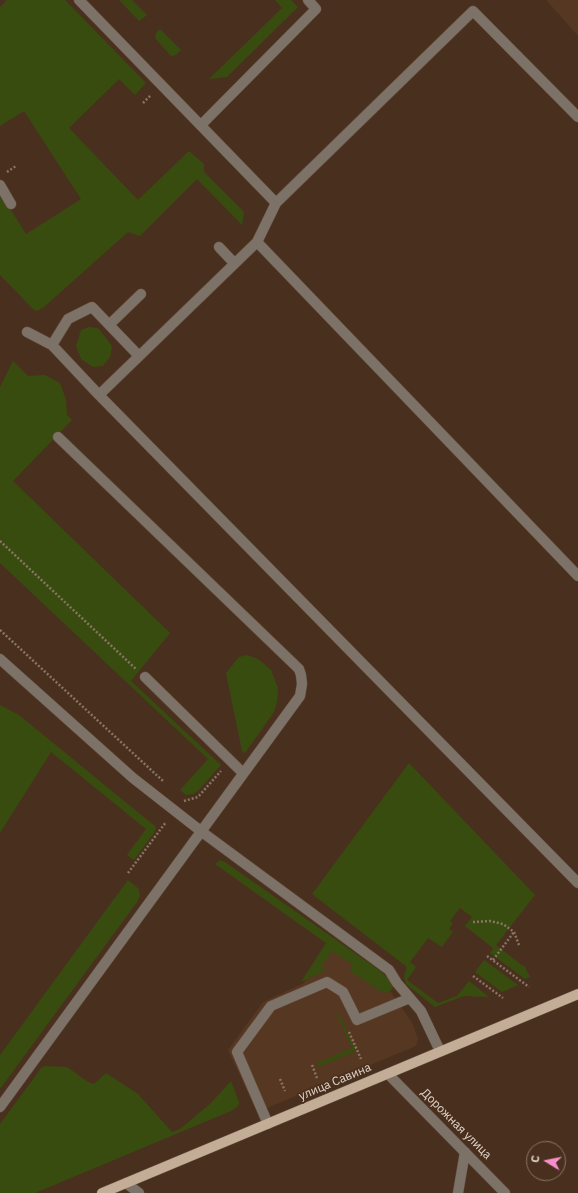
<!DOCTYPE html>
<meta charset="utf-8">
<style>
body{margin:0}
#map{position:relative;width:578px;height:1193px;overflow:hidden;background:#49301e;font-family:"IBM Plex Sans",sans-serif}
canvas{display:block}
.north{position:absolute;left:526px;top:1141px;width:40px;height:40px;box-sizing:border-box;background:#49301e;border:1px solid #877262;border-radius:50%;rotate:280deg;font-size:11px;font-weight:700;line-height:16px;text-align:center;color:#e4d4c9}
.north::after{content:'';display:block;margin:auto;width:14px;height:18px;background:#f98fca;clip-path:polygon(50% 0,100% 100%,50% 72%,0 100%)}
</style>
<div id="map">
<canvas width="578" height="1193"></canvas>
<div class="north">С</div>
</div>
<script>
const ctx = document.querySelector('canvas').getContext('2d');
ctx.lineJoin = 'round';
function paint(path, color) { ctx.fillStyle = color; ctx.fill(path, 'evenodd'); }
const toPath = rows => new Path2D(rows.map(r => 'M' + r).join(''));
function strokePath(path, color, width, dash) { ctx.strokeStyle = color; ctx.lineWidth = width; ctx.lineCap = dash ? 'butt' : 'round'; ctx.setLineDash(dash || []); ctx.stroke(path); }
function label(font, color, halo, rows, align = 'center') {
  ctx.font = font + ' "IBM Plex Sans",sans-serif'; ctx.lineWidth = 3.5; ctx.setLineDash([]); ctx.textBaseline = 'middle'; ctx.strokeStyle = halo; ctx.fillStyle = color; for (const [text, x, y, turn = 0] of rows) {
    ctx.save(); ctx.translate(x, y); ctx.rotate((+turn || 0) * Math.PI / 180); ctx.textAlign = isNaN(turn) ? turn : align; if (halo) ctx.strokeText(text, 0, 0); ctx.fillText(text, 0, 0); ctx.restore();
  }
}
paint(toPath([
 [546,0,578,0,578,36],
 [330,943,390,991,413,1024,418,1039,416,1046,257,1112,228,1050,263,1002,304,983]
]), '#563721');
paint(toPath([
 [7,0,65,0,146,83,135,95,119,79,69,128,138,200,189,151,204,164,204,172,244,212,242,225,197,179,140,236,128,232,44,307,37,311,33,309,0,275,0,193,26,234,81,199,24,111,0,126,0,7],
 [119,0,132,0,147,15,139,21],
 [275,0,291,0,298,7,227,77,209,79,282,8],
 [160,29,181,50,176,55,171,56,155,38,156,33],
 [89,327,98,328,112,346,110,357,103,366,93,367,81,359,76,346,81,330],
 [13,361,28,376,45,375,60,383,66,400,67,415,72,420,13,481,170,633,131,681,221,765,199,790,194,794,186,795,180,790,208,759,0,563,0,387],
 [247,655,258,659,271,670,278,688,277,702,274,712,245,753,242,751,226,673,239,657],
 [0,705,19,715,156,827,154,833,134,860,127,855,146,829,51,752,0,833],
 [409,763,535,895,496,945,523,966,524,965,530,977,525,979,490,953,493,948,465,926,472,917,460,908,450,921,453,923,449,929,453,932,442,947,428,938,410,962,416,967,407,980,438,1003,457,996,469,981,489,997,464,996,435,1007,406,984,404,976,407,967,312,894],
 [220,860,225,862,379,970,389,979,393,986,392,989,387,993,378,990,350,971,353,965,332,951,321,967,326,970,301,982,326,943,215,864],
 [128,880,139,889,140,896,137,902,0,1089,0,1055],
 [484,960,518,985,502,992,475,972],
 [339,1014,356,1051,318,1067,317,1063,352,1048,337,1015],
 [46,1066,67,1067,88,1082,94,1084,106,1073,138,1094,172,1132,180,1129,211,1103,231,1081,239,1102,238,1106,231,1111,35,1193,0,1193,0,1124,42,1067]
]), '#394c0f');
const minor = toPath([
 [79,0,276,203,257,242,578,576],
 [201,125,316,9,308,0],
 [0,185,11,204],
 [276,203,473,11,578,117],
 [257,242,99,395,578,883],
 [219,247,234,263],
 [109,325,141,294],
 [27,332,52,345],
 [99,395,52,345,68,319,92,307,139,356],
 [0,659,133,778,202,832,389,970,397,983,421,1011,440,1051],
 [145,677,243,773],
 [388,1074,505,1193],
 [0,1107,300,696,302,684,301,675,299,669,58,437],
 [268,1124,237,1052,271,1006,327,982,343,992,357,1020,410,998],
 [126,1183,139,1193],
 [458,1193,465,1152]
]);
const major = toPath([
 [102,1193,578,994]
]);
strokePath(minor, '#654e3d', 11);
strokePath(major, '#654e3d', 11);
strokePath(toPath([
 [143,103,151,95],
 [7,172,16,166],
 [0,541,136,669],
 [0,630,163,781],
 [184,801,198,797,221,771],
 [128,873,166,822],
 [473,922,490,921,503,924,514,932,519,945],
 [487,956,529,987],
 [493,960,514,932],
 [473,976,503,998],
 [349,1032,361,1059],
 [312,1065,317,1078],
 [280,1079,285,1091]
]), '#897465', 2.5, [2, 2]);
strokePath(minor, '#7d7268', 10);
strokePath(major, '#c3ad97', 10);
label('12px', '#e4d4c9', '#49301e', [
 ["улица Савина",335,1082,-23],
 ["Дорожная улица",456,1124,45]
]);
</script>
